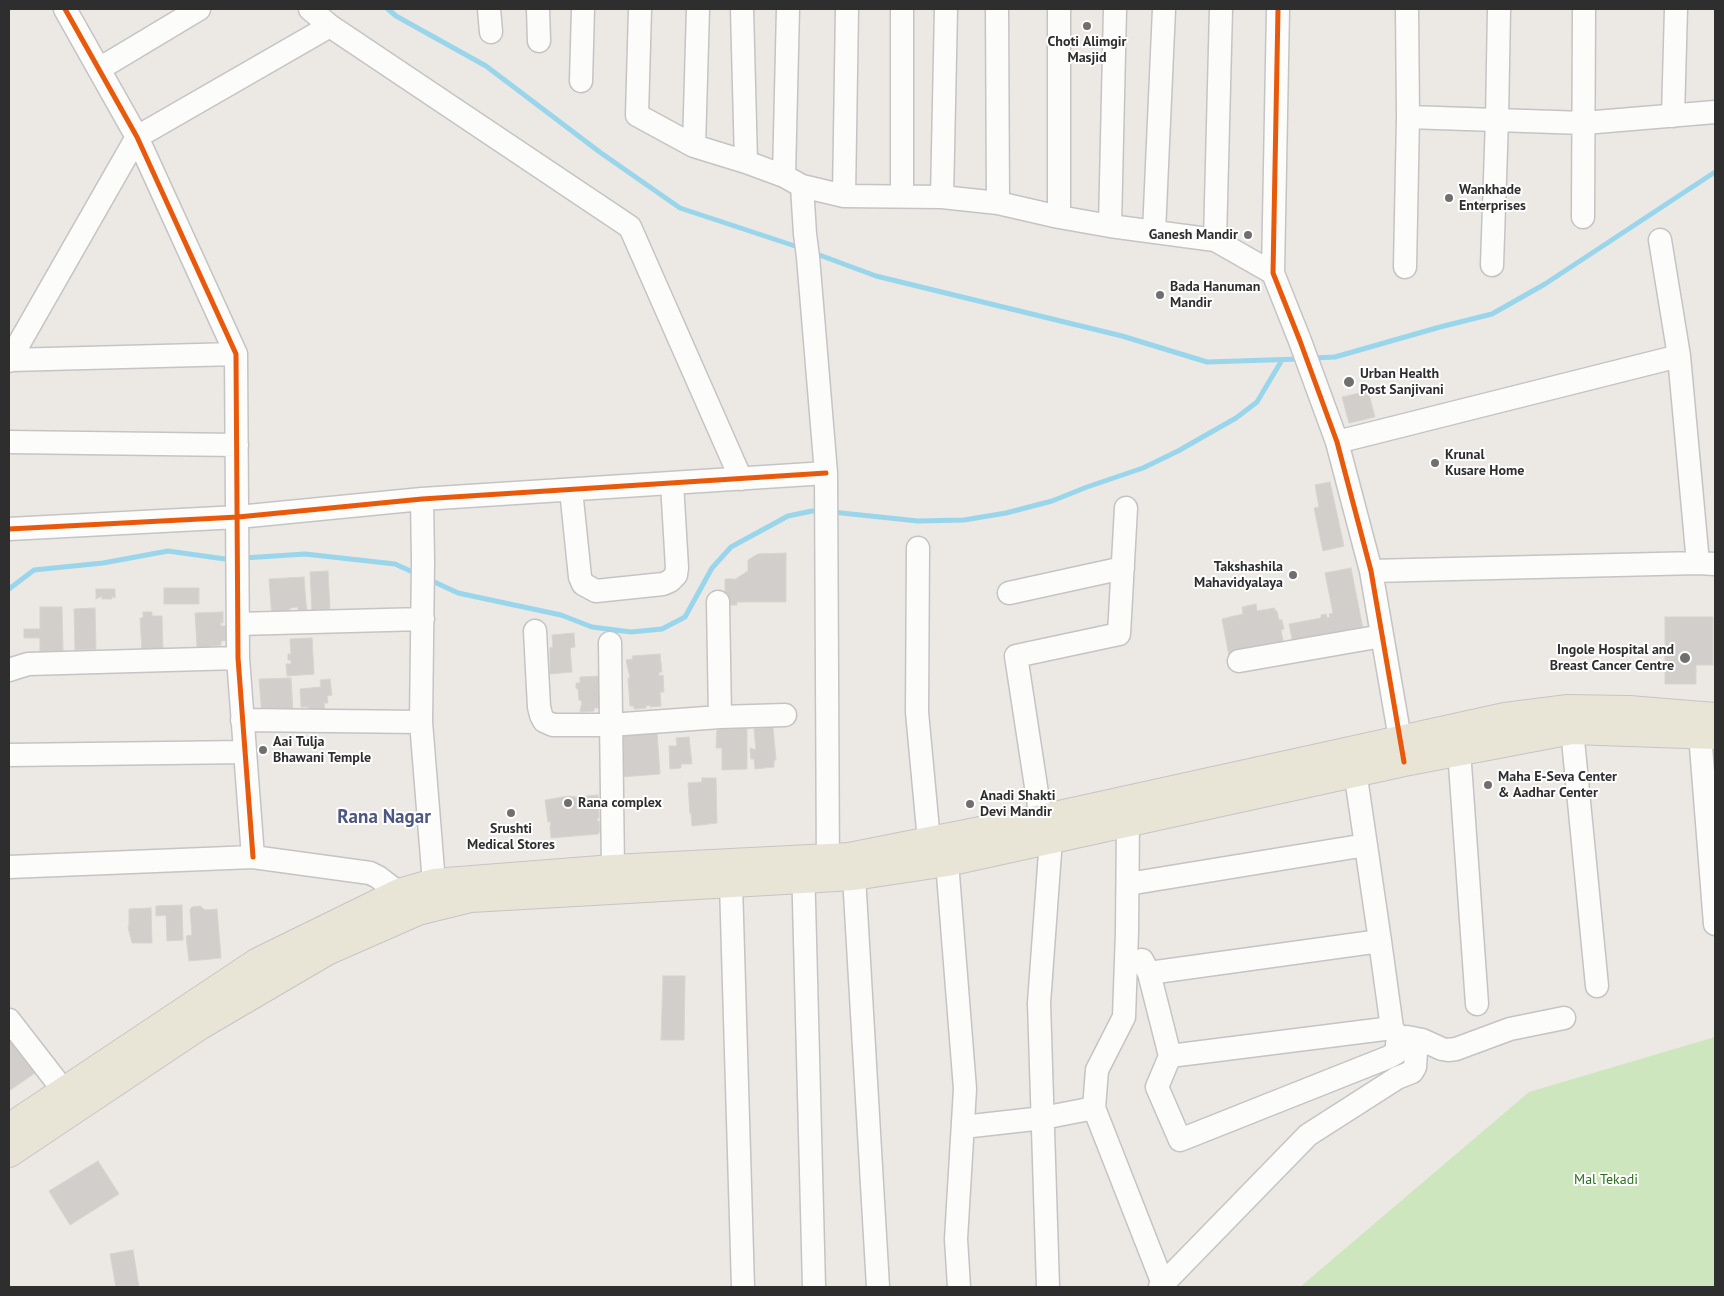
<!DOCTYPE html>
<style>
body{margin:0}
#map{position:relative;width:1724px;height:1296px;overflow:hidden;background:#ece8e4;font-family:"PT Sans",sans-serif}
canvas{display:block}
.frame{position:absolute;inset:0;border:10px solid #2e2e2e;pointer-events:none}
</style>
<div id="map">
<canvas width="1724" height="1296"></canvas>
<div class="frame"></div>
</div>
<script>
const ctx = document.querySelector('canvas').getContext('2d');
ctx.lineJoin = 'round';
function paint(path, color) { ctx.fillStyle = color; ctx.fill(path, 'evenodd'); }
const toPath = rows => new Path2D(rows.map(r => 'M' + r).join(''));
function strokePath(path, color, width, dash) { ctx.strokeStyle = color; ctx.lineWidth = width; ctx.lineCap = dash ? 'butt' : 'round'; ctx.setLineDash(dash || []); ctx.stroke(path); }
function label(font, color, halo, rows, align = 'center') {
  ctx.font = font + ' "PT Sans",sans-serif'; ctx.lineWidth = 4; ctx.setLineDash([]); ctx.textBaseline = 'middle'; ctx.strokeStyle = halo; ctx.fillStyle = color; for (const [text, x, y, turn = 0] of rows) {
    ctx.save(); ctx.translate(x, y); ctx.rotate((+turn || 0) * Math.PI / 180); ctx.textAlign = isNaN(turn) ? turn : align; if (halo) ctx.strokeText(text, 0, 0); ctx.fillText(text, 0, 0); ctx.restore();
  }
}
paint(toPath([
 [1715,1037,1715,1287,1300,1287,1529,1092]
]), '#cee6be');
strokePath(toPath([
 [388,9,396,16,486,66,601,153,680,208,801,248],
 [814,253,876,276,1122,336,1207,362,1300,359],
 [1313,358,1335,357,1440,327,1492,314,1545,284,1715,172],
 [832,512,918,521,964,520,1006,513,1052,501,1087,487,1143,468,1178,451,1236,418,1257,402,1282,360],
 [244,558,305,554,395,564,417,574],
 [430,580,458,593,561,615,592,627,631,632,662,629,685,617,712,568,731,547,788,516,812,511,821,511],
 [9,589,34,570,103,563,168,551,225,559,233,559]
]), '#99d6ec', 5);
const building = toPath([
 [1368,391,1375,417,1349,423,1342,397,1368,391],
 [1330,482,1344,546,1323,551,1314,508,1319,507,1315,485,1330,482],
 [786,553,786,602,737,602,737,605,725,605,725,579,734,579,734,580,748,571,748,560,758,554,786,553],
 [1351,568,1364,634,1294,648,1289,624,1321,618,1321,615,1326,614,1327,618,1330,617,1329,614,1333,613,1325,573,1351,568],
 [328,571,330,609,312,611,310,572,328,571],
 [304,577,307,616,298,617,298,607,290,608,290,617,272,619,269,579,304,577],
 [164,588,199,588,199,604,164,604,164,588],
 [96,589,115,589,115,598,111,596,112,599,102,599,102,596,96,599,96,589],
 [1256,604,1257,611,1275,608,1275,611,1277,611,1279,620,1282,620,1284,629,1281,630,1284,646,1229,656,1222,619,1243,614,1242,607,1256,604],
 [40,607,62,607,63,651,40,651,40,638,24,638,24,629,40,629,40,607],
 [95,608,96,649,75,650,74,609,95,608],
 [143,612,152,612,152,616,162,616,163,650,142,650,140,618,143,618,143,612],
 [223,612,223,623,220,623,221,626,230,626,231,640,221,641,221,645,210,646,211,653,204,653,204,647,197,647,195,613,223,612],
 [1665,617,1713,617,1713,665,1696,665,1696,684,1665,684,1665,617],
 [574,633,575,647,570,648,572,672,550,674,550,648,553,647,552,635,574,633],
 [312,638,314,674,287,676,286,664,291,664,291,660,288,660,288,654,291,654,290,639,312,638],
 [660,654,662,672,659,672,659,676,663,675,664,692,660,692,661,706,650,707,650,705,646,706,646,708,634,709,634,706,630,706,628,678,630,678,626,660,633,659,632,656,660,654],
 [601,676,600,708,594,708,594,711,580,712,582,701,579,700,578,689,576,688,576,683,580,683,580,677,601,676],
 [291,678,293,713,262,715,259,679,291,678],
 [330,679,332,695,327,696,328,703,324,703,325,713,308,710,309,707,301,707,300,689,321,687,320,680,330,679],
 [747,727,747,769,722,770,722,748,716,748,717,730,747,727],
 [773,727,776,760,774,760,774,767,755,769,754,759,751,759,750,748,756,750,754,729,773,727],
 [657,732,660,774,621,777,620,765,624,763,622,735,657,732],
 [689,737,692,764,681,764,681,768,670,769,669,746,677,746,676,738,689,737],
 [702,778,716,778,717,823,692,826,691,813,690,814,688,783,702,782,702,778],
 [598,795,599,818,597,819,597,821,599,821,600,831,598,834,551,838,550,827,551,822,548,822,545,800,569,796,575,797,598,795],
 [182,905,183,940,167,941,166,915,156,916,156,906,182,905],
 [200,906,205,910,217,909,221,958,189,961,186,936,192,935,190,910,192,907,200,906],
 [151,908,152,943,132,943,128,927,129,925,129,909,151,908],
 [663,976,685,976,684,1040,661,1040,663,976],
 [10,1036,35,1073,9,1091,9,1037,10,1036],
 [98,1161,119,1194,70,1225,49,1191,98,1161],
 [133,1250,139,1287,116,1287,110,1254,133,1250]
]);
paint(building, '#d1cecb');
strokePath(building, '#d7d4d0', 1);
const minor = toPath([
 [65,9,137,137,236,354,238,658,253,857],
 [310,9,330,26,630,227,741,479],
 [489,9,491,32],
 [538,9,539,41],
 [640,9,637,115,694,146,746,162,784,176,802,186,844,196,942,197,998,203,1059,217,1110,226,1215,240,1273,273],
 [742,9,746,162],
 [997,9,998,203],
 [1278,9,1273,273,1300,341,1337,442,1371,571,1403,756],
 [99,69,199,9],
 [581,81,583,9],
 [1673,116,1676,9],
 [1408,117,1584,123,1715,112],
 [694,146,698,9],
 [784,176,788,9],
 [802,186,805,234,808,257,826,473,828,873],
 [844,196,847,9],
 [902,196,902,9],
 [942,197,946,9],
 [1059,217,1059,9],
 [1583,217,1584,9],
 [1110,226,1115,9],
 [1154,232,1164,9],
 [1215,240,1221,9],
 [1660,240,1679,356,1698,563],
 [1492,265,1497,120,1499,9],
 [1405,267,1408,117,1407,9],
 [10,360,236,354],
 [9,361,137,137,330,26],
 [9,442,237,445],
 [1337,442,1679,356],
 [571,490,580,577,583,584,596,591,663,584,670,581,676,575,677,568,672,483],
 [422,499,423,562,421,722,434,883],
 [9,529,238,517,422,499,826,473],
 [918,548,917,712,929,841],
 [1371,571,1698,563,1715,564],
 [1009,593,1123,568],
 [238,624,423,619],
 [535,631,539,707,541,715,544,721,553,725,610,725,720,717,718,602],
 [610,643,613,869],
 [1239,661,1382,636],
 [9,670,28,664,238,658],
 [720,717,785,715],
 [242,720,421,722],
 [1572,730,1597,986],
 [1700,734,1715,924],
 [1458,736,1477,1004],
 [9,755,245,752],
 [1041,819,1016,656,1119,634,1126,508],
 [1128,821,1127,932,1124,1017,1097,1070,1094,1108,1163,1284],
 [947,862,965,1089,956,1239,959,1287],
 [803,863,814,1287],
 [9,867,253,857,370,873,378,877,399,893,410,903],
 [854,876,878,1287],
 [731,884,743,1287],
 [1128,884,1366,845],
 [1142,960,1149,973,1170,1056,1392,1028],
 [1149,973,1380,941,1353,757],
 [9,1020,64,1091],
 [1407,1037,1422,1040,1442,1049,1448,1050,1456,1049,1510,1029,1564,1018],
 [1170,1056,1157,1087,1180,1140,1389,1057,1396,1053,1398,1037,1392,1028,1380,941],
 [963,1127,1043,1118,1094,1108],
 [1048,1287,1039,1003,1051,839],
 [1160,1287,1308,1135,1397,1078,1412,1072,1415,1067,1416,1052,1422,1040]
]);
const major = toPath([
 [9,1128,258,962,399,893,434,883,613,869,849,857,1041,819,1505,717,1568,709,1629,710,1715,717],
 [9,1153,199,1026,327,951,418,911,471,898,854,876,947,862,1404,762,1572,730,1715,735]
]);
strokePath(minor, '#c5c4c5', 25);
strokePath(major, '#c6c5c4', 30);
strokePath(minor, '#fcfcfb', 22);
strokePath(major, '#e8e4d6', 28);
strokePath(toPath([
 [65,9,137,137,236,354,238,658,253,857],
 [1278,9,1273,273,1300,341,1337,442,1371,571,1404,762],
 [9,529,238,517,422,499,826,473]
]), '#e8590c', 5);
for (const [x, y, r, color] of [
 [1087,26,5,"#706f6e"],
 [1449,198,5,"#706f6e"],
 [1248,235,5,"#706f6e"],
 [1160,295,5,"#706f6e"],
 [1349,382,6,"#706f6e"],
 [1435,463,5,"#706f6e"],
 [1293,575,5,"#706f6e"],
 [1685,658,6,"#706f6e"],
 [263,750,5,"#706f6e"],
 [1488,785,5,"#706f6e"],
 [568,803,5,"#706f6e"],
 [970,804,5,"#706f6e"],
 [511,813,5,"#706f6e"]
]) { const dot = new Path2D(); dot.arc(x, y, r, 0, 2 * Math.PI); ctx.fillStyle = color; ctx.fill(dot); strokePath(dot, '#fff', 2); }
label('bold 14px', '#2e2e2e', '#fff', [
 ["Choti Alimgir",1087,42,"center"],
 ["Masjid",1087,58,"center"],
 ["Wankhade",1459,190],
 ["Enterprises",1459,206],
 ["Ganesh Mandir",1238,235,"right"],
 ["Bada Hanuman",1170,287],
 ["Mandir",1170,303],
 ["Urban Health",1360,374],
 ["Post Sanjivani",1360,390],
 ["Krunal",1445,455],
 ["Kusare Home",1445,471],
 ["Takshashila",1283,567,"right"],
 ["Mahavidyalaya",1283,583,"right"],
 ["Ingole Hospital and",1674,650,"right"],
 ["Breast Cancer Centre",1674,666,"right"],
 ["Aai Tulja",273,742],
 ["Bhawani Temple",273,758],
 ["Maha E-Seva Center",1498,777],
 ["& Aadhar Center",1498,793],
 ["Anadi Shakti",980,796],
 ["Devi Mandir",980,812],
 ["Rana complex",578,803],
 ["Srushti",511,829,"center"],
 ["Medical Stores",511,845,"center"]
], 'left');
label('14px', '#2c6e1b', '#fff', [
 ["Mal Tekadi",1606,1180]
]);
label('bold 19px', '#4d5680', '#fff', [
 ["Rana Nagar",384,818]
]);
</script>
